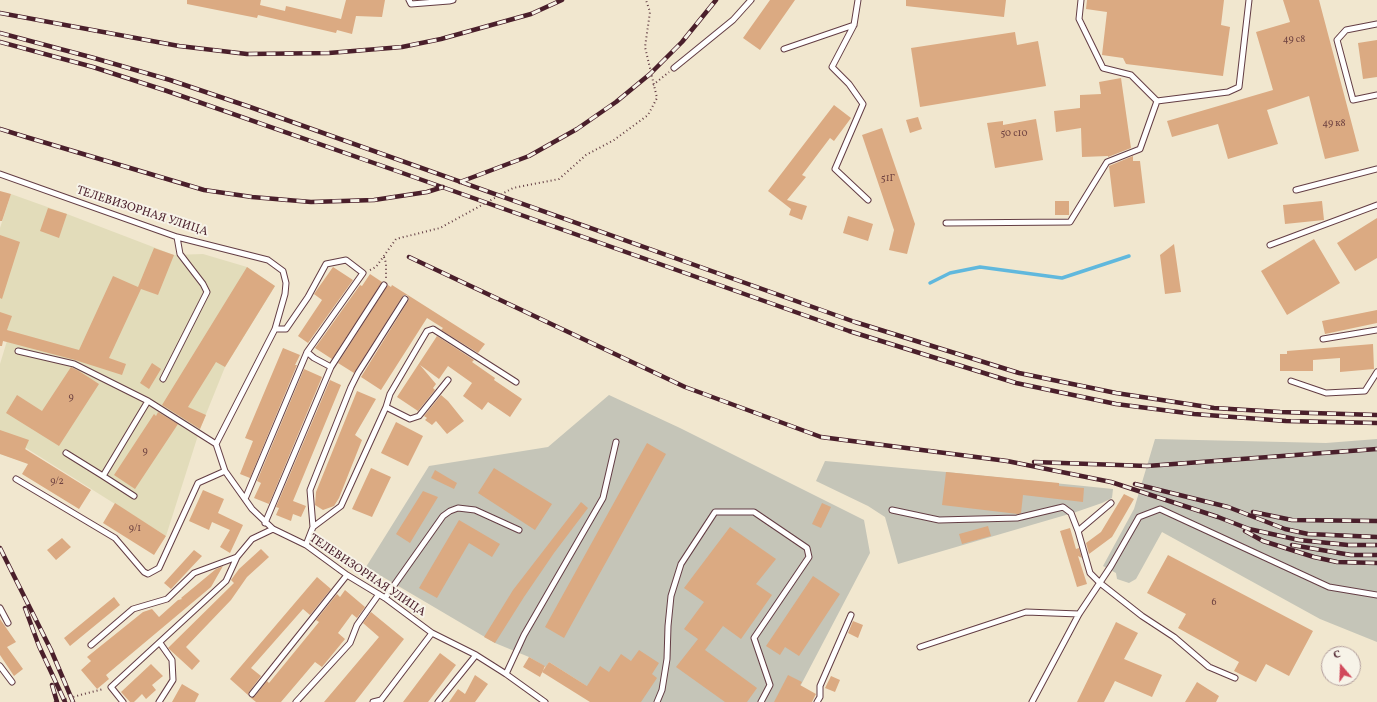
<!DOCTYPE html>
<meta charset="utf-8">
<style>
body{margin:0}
#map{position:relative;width:1377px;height:702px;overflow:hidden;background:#f1e7cf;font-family:Vollkorn,serif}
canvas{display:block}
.north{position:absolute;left:1321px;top:646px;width:40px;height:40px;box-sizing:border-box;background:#f7f3e8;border:1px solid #b29e9c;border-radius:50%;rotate:341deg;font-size:11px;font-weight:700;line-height:16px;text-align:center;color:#4a1f2b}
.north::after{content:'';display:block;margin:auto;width:14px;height:18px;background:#d1495b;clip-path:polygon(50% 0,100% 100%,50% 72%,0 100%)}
</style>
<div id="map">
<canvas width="1377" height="702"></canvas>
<div class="north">С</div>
</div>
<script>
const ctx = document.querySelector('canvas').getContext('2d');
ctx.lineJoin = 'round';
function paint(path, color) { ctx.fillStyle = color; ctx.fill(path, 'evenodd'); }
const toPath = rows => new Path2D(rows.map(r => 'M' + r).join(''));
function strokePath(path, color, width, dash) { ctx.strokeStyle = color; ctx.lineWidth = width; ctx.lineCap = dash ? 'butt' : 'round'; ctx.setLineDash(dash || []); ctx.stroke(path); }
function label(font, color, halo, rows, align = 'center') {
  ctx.font = font + ' Vollkorn,serif'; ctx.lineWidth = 4; ctx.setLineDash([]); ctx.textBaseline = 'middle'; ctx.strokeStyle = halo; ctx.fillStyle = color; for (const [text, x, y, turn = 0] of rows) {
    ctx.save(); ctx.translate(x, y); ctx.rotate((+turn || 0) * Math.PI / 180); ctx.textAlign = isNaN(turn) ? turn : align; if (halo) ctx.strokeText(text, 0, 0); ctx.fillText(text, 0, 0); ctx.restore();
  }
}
paint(toPath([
 [11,194,67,214,174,255,203,254,247,267,275,286,225,367,200,429,166,536,26,448,21,461,0,454,0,364,10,331,0,328,0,228]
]), '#e2dcba');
paint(toPath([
 [609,395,680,428,864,520,870,553,792,702,601,702,604,697,549,662,546,667,529,657,495,643,366,567,429,466,548,447],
 [1155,439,1326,443,1377,439,1377,642,1320,619,1162,532,1136,579,1129,583,1117,579,1116,573,1103,566,1134,509],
 [825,461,946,472,1113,489,1112,498,1102,503,1076,512,898,564,885,517,868,506,816,481]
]), '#c5c5b8');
strokePath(toPath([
 [930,283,950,273,980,267,1062,278,1129,256]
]), '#60b8dd', 3.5);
paint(toPath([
 [187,0,261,0,260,5,285,11,286,6,341,19,346,0,385,0,382,17,356,16,352,34,337,30,336,33,258,15,257,18,187,4],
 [770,0,795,0,760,50,743,38],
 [906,0,1006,0,1004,17,906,6],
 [1087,0,1224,0,1221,25,1230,27,1223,76,1126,64,1123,58,1102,55,1107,12,1086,9],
 [1283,0,1319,0,1359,151,1325,159,1309,96,1267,110,1278,144,1228,159,1218,124,1172,137,1167,121,1273,90,1256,32,1290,22],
 [1015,32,1017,45,1038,41,1046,86,920,107,911,48],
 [1377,40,1377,77,1363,79,1358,43],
 [1121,78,1131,148,1108,157,1108,156,1082,157,1081,128,1056,132,1054,111,1080,108,1080,95,1101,94,1099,82],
 [834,105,851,118,834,141,830,138,802,175,806,177,787,200,807,206,802,220,789,215,791,209,768,191],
 [918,117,922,129,910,133,906,120],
 [1036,119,1043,160,995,168,987,123,1003,121,1003,125],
 [882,128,915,224,907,254,889,250,894,230,862,135],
 [1133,156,1133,161,1140,161,1145,203,1114,207,1109,166],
 [0,191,11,194,2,221,0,221],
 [1055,201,1069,201,1069,215,1055,215],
 [1322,201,1324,220,1285,224,1283,205],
 [48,208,67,214,59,238,40,231],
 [848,216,873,224,868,241,843,233],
 [1377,218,1377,258,1355,271,1337,243],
 [0,235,20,242,2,299,0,298],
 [1314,239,1340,283,1287,315,1261,271],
 [1174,244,1181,292,1165,294,1160,255],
 [154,248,174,255,158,295,141,289,109,358,126,364,122,375,75,360,3,341,2,346,0,346,0,312,12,316,7,330,79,350,113,276,138,287],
 [247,267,275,286,225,367,216,362,188,407,206,415,200,429,162,405],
 [333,267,353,280,308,343,298,336,322,300,314,294],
 [370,274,382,282,332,359,315,348,360,285,362,286],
 [388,285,391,287,392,285,485,344,478,353,441,330,443,328,427,318,381,390,361,377,408,301,409,298,407,295,404,295,402,297,354,373,338,363],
 [1377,310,1377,323,1325,334,1322,321],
 [437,336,474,360,472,362,495,378,494,380,522,399,510,417,488,402,482,410,463,396,472,383,448,366,439,379,420,365,436,384,433,388,435,390,418,411,397,397],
 [1373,344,1374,369,1340,372,1340,358,1313,360,1313,371,1280,371,1280,354,1287,354,1287,351],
 [283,348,300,355,295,365,297,365,250,478,240,474,253,441,245,438],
 [152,363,161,369,149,389,140,383],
 [71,367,79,371,99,384,59,446,6,413,17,395,42,411],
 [304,369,322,377,269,504,254,498,261,483,257,481],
 [330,380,341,385,293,501,306,506,301,517,293,514,291,521,276,515,279,508,276,507],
 [357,391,376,399,355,435,362,440,339,498,334,506,323,510,315,505,316,492],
 [441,395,448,401,464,421,447,434,436,421,432,425,425,420,427,418,424,416],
 [158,412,178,424,135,489,114,475,154,414,156,416],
 [396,422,423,436,408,466,381,453],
 [0,430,29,440,25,449,91,490,79,509,22,474,28,464,0,454],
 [647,443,666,454,564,638,545,627],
 [371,468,391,477,372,517,352,509],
 [494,468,552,504,535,530,478,493],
 [435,470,457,483,454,489,431,478],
 [946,472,1059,483,1059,486,1084,488,1083,502,1023,495,1021,513,1018,514,942,505],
 [203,490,224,499,218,513,243,525,230,553,220,547,230,530,212,522,209,530,189,521],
 [423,491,438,497,410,543,396,534],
 [1124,494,1134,499,1112,537,1089,554,1086,543,1101,532],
 [581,502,588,508,554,553,524,597,495,643,484,637,513,590],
 [115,503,166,536,154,555,103,523],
 [822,503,831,507,821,528,812,524],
 [459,520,500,544,492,557,469,543,437,598,419,588],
 [988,526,991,536,962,544,959,534],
 [730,527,776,559,756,584,772,595,741,639,723,626,705,650,757,688,747,702,725,702,676,667,698,639,684,629,704,602,684,588],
 [1070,528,1076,549,1079,548,1082,558,1078,556,1087,584,1077,587,1060,531],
 [62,538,71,547,56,560,47,550],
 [261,549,269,557,247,577,231,600,186,647,200,661,192,670,168,648,234,583,231,580,239,569],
 [194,550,202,556,171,589,164,583],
 [1168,555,1313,631,1289,676,1266,664,1256,682,1234,671,1239,662,1178,628,1186,614,1147,593],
 [223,566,211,587,106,675,109,679,97,689,81,670,91,661,87,657,143,612,152,609,159,617,178,600,182,599,181,598,216,569],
 [813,576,840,594,799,656,785,647,780,655,766,646],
 [317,577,331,589,310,615,303,609,251,668,261,676,249,692,248,695,230,679],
 [345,590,365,607,357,618,352,614,338,633,345,639,322,667,315,662,281,702,256,702,251,698,255,696,267,681,269,683,319,622,316,620,337,594,340,597],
 [114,597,120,605,70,646,64,638],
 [371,612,404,639,355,702,324,702,379,637,363,623],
 [0,619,16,642,7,647,23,669,14,676,0,655],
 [853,621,863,625,858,638,848,633],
 [1116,622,1138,633,1124,659,1162,675,1152,697,1115,681,1104,702,1077,702],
 [639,650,659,663,652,674,657,678,641,702,590,702,542,672,549,662,587,686,600,666,609,672,621,654,631,661],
 [440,653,456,665,428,702,403,702],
 [529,657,545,666,540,677,523,667],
 [151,664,163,676,152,685,156,690,146,699,142,694,134,702,130,702,121,692],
 [475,675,488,684,475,702,449,702,458,689,465,694],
 [788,675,802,682,800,685,816,694,812,702,774,702],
 [831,676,840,680,835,692,825,688],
 [1197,682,1219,696,1216,702,1185,702],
 [182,684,199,694,195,702,172,702]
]), '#dbaa82');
const lane = toPath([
 [409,0,411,4,449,1,453,0],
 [858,0,854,25,832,67,849,84,863,104,835,169,868,200],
 [1081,0,1079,19,1103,68,1131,75,1157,101,1228,92,1239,87,1249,0],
 [1377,24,1346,30,1337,40,1353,100,1377,95],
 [784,49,854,25],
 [674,68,733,20,751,0],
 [0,174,177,237,268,260,283,271,286,283,285,294,275,329,216,444,225,471,252,509,273,529,306,545,347,575,385,598,432,633,476,655,506,674,545,702],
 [1296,190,1377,169],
 [946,223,1070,222,1107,162,1140,149,1157,101],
 [1270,245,1377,205],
 [275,329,286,329,308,297,326,264,346,260,363,273],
 [1323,339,1377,330],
 [18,351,74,364,148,401,216,444],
 [307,352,314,358,331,367],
 [163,379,207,292,203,284,180,254,177,237],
 [1291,381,1326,393,1365,391,1377,372],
 [386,407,410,419,419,416,448,380],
 [66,453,103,476,148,401],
 [103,476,134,496],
 [16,479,115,538,144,572,148,574,159,568,198,483,225,471],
 [245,499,307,352,363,273],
 [1111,503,1078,531,1090,573,1100,583,1142,616,1174,637,1209,667,1235,678],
 [892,510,939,520,1017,518,1063,507,1071,513,1078,531],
 [265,523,331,367,384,285],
 [313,527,341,506,386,407,390,394,427,331,433,329,516,382],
 [306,545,313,527,310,490,351,387,358,373,405,299],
 [385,598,443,516,450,511,458,508,475,510,519,530],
 [0,608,8,623],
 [91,645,133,609,167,599,194,573,237,557],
 [920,647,1026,612,1079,614],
 [0,666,12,682],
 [506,674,524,635,603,498,616,442],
 [252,694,347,575],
 [123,702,111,687,226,581,237,557,252,539,273,529],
 [159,702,173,680,172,660,160,643],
 [296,702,350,643,357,625,379,594],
 [373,702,381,700,432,633],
 [438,702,476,655],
 [657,702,662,690,667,659,668,626,671,596,681,564,715,512,754,512,807,548,809,557,754,638,770,685,761,702],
 [817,702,820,697,820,686,851,615],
 [1032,702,1079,614,1111,566,1139,517,1160,509,1329,587,1377,595]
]);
strokePath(lane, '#633d44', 7);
strokePath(toPath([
 [653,85,669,72],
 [384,257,386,263,386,278],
 [370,270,376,267,396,239,440,228,513,188,559,179,586,155,614,140,648,115,657,98,645,47,650,12,646,0],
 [54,702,103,689]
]), '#633d44', 2, [1, 3]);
strokePath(lane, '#fff', 5);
const rail = toPath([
 [0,13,179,46,247,54,329,53,402,47,441,39,531,14,562,0],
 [0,33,94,58,170,80,250,107,855,322,1019,373,1116,393,1214,408,1280,412,1377,415],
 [0,42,93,67,167,91,394,170,849,331,1016,383,1116,404,1194,414,1286,421,1377,423],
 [0,129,26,137,204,190,252,197,311,202,374,200,427,192,443,187],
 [460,182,529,156,577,129,616,102,650,74,682,42,716,0],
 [409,257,685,387,821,437,1007,461,1111,482,1218,517,1249,529,1299,540,1348,545,1377,545],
 [1034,462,1147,466,1377,449],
 [1135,484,1228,507,1285,529,1308,534,1377,537],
 [1253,512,1292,520,1377,521],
 [1245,531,1263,541,1314,557,1337,562,1377,563],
 [1292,545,1351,555,1377,555],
 [0,548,51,650,73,702],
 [25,608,39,646,65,702],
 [52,685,57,702]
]);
strokePath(rail, '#4a1f2b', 4.5);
strokePath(rail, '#f7f3e8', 3, [9]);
label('10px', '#6e4241', null, [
 ["49 с8",1294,40],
 ["49 к8",1334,124],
 ["50 с10",1014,134],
 ["51Г",888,179],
 ["9",71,398],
 ["9",145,452],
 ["9/2",57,482],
 ["9/1",135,529],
 ["6",1214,603]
]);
label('12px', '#4a1f2b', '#f7f3e8', [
 ["ТЕЛЕВИЗОРНАЯ УЛИЦА",142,212,18],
 ["ТЕЛЕВИЗОРНАЯ УЛИЦА",367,576,34]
]);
</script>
